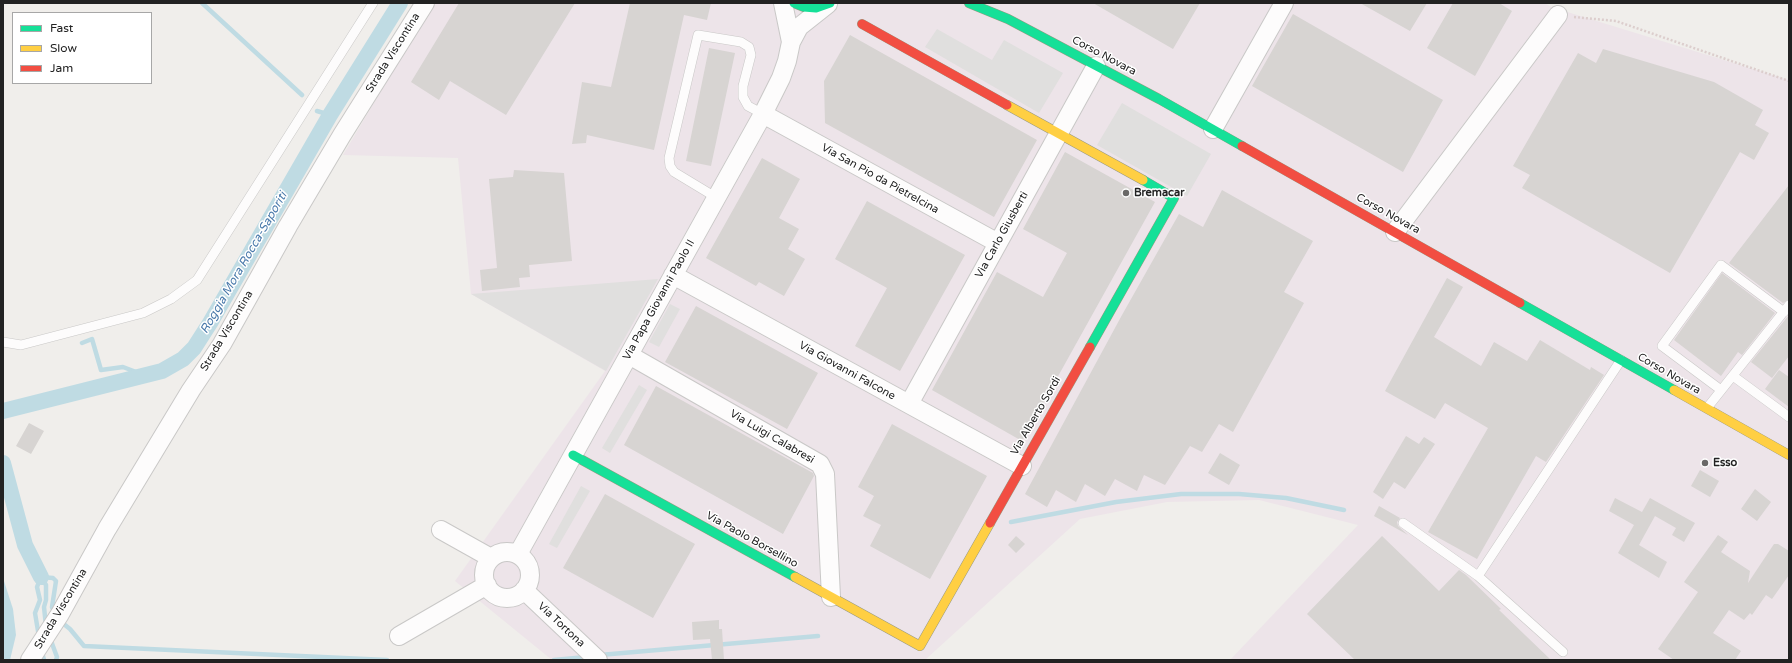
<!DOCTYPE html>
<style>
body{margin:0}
#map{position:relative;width:1792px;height:663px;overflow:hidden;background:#f0eeeb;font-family:"Varela Round",sans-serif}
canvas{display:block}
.frame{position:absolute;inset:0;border:4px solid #222;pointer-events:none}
.legend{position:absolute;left:12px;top:12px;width:140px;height:72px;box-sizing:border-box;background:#fff;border:1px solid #a7a7a7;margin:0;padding:5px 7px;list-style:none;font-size:12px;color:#222}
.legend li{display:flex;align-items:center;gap:8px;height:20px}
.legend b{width:20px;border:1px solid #a7a7a7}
</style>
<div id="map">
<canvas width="1792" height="663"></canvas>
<div class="frame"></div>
<ul class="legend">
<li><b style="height:5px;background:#16e098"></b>Fast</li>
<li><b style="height:5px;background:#ffcf43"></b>Slow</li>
<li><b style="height:5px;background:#f24e42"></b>Jam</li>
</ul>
</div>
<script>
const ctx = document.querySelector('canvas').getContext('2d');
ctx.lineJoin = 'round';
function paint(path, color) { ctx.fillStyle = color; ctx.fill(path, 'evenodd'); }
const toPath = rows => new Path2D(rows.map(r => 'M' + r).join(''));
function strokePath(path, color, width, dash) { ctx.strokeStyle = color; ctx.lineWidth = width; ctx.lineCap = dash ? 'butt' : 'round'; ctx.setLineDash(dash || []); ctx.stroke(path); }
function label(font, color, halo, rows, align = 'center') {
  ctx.font = font + ' "Varela Round",sans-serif'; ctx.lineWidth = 3; ctx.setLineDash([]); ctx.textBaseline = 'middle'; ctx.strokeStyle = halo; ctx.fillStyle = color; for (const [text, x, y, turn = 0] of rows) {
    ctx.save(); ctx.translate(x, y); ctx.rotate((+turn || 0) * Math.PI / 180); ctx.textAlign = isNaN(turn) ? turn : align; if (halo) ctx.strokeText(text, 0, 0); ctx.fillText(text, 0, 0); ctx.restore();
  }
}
paint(toPath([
 [433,3,1545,3,1551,7,1789,80,1789,660,1230,660,1358,525,1259,500,1167,502,1080,519,925,660,552,660,455,581,605,371,471,294,458,158,343,155]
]), '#ede4e9');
paint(toPath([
 [937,29,992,60,1004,40,1063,73,1039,113,925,47],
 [1122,103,1211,154,1187,196,1097,145],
 [658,279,606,371,471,294],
 [670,304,680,309,659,347,649,342],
 [639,385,647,390,610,453,602,448],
 [581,486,590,491,557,548,549,544]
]), '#e0dfde');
paint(toPath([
 [3,578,13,609,16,635,10,660,3,660]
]), '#bfdbe3');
strokePath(toPath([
 [202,3,302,95],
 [317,111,330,115],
 [82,343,92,339,101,370,123,367,144,375],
 [1011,522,1116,502,1181,494,1239,494,1286,498,1344,510],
 [41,577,53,578,56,581,52,607,55,614],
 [41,577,46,585,46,600,44,607,46,626],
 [60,621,70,629,84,646,387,660],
 [39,637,35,613,40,600,37,587,41,577],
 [50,638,57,657,56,660],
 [42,652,44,660],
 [600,655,818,636],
 [554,660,586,657]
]), '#bfdbe3', 4.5);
strokePath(toPath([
 [3,411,162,371,183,359,194,348,210,323,330,115,400,3],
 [3,463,25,545,41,577]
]), '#bfdbe3', 16);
paint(toPath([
 [459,3,575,3,506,115,450,81,439,100,411,82],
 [630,3,711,3,707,20,684,15,654,150,587,135,586,143,572,144,582,82,611,87],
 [1093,3,1200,3,1173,49],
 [1360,3,1427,3,1410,31],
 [1453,3,1499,3,1512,11,1475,76,1427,48],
 [1293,14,1443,100,1403,172,1252,86],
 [850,35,1037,140,994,217,825,123,824,81],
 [709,48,735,53,711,166,686,161],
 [1603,49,1714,82,1763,110,1755,125,1769,133,1754,160,1740,152,1670,273,1522,188,1530,175,1513,166,1578,53,1596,63],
 [1065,152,1155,202,1022,441,932,390,997,272,1043,297,1067,253,1023,229],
 [762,158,800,179,779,218,799,229,788,249,805,259,784,296,759,282,756,286,706,258],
 [514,170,564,173,572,261,529,265,530,277,519,278,520,287,482,291,480,270,497,268,489,179,513,177],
 [1789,185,1789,299,1783,303,1729,263],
 [1222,190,1313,241,1284,292,1304,303,1233,432,1219,424,1202,452,1190,446,1165,485,1144,475,1137,491,1115,479,1105,496,1085,484,1076,502,1056,490,1047,507,1025,494,1122,315,1179,214,1203,227],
 [867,201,965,255,900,371,855,346,887,288,835,259],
 [1722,273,1775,313,1742,355,1738,352,1721,376,1674,340],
 [1447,278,1463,287,1434,337,1481,366,1494,342,1527,361,1540,340,1590,370,1591,367,1604,375,1546,462,1536,456,1477,559,1428,532,1488,428,1445,403,1435,419,1385,391],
 [696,306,818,373,787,429,665,362],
 [1789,315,1789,356,1772,378,1751,362],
 [1779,370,1789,377,1789,407,1765,389],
 [656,386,813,473,814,476,783,534,624,445],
 [29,423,44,431,31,454,16,446],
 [892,424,987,476,930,579,870,546,881,525,863,516,874,496,858,487],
 [1406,436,1419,444,1424,437,1435,444,1405,489,1394,482,1383,499,1373,492],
 [1220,453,1240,465,1229,485,1208,473],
 [1700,470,1719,481,1710,497,1691,486],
 [1755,489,1771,502,1757,521,1741,509],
 [605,494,695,544,653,618,563,568],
 [1615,498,1642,512,1650,498,1695,523,1684,542,1672,535,1676,528,1655,516,1639,545,1667,562,1659,578,1618,553,1634,525,1609,511],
 [1379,506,1400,518,1397,522,1398,526,1408,535,1374,516],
 [1718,535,1728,542,1721,552,1750,571,1748,583,1774,544,1778,544,1789,551,1789,575,1772,599,1766,595,1752,615,1750,613,1744,620,1729,610,1713,633,1741,651,1735,660,1674,660,1658,649,1698,592,1684,582],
 [1016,536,1025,544,1016,553,1008,545],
 [1382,536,1439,591,1459,570,1466,575,1501,609,1499,610,1551,660,1355,660,1307,614],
 [719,620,719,629,722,629,724,660,712,660,710,639,693,640,692,622]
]), '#d7d4d2');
const lane = toPath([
 [717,198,674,172,670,166,669,158,698,35,741,42,749,47,751,55,743,86,743,97,748,106,763,114],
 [3,342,21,345,143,313,171,299,197,280,373,3],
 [1733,376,1789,417],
 [1721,390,1662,346,1721,265,1784,312],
 [1707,408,1789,305],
 [1403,523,1478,576,1621,360],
 [1478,576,1563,652]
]);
const street = toPath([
 [783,3,791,42],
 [763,114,998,243],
 [1213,129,1284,3],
 [1395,232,1558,15],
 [673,275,1022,466],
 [629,355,820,464,825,474,831,597],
 [909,404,1096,66],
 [441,530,491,558],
 '484 575a23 23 0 1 1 46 0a23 23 0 1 1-46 0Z',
 [518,554,763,114,781,78,787,61,791,42,799,27,828,4],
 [524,590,598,660],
 [399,636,487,585],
 [30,660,60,614,107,529,191,390,222,344,288,226,342,135,425,3]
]);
const fast = toPath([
 [794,3,804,7,816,8,830,3],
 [969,3,1008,19,1159,99,1242,146],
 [1520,303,1674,390],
 [1090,347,1174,198,1143,180],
 [573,455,795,577]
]);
const slow = toPath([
 [1007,105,1143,180],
 [1674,390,1789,455],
 [795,577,920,646,990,523]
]);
const jam = toPath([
 [862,24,1007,105],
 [1242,146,1520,303],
 [990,523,1090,347]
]);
strokePath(lane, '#c9c8c7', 10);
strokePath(street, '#c9c8c7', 20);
strokePath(fast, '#999a82', 10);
strokePath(slow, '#999a82', 10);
strokePath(jam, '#999a82', 10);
strokePath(toPath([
 [1574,17,1616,21,1789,81]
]), '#dccecd', 2.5, [2, 2]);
strokePath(lane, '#fdfcfc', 9);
strokePath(street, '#fdfcfc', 18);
strokePath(fast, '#16e098', 9);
strokePath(slow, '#ffcf43', 9);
strokePath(jam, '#f24e42', 9);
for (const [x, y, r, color] of [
 [1126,193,4,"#6a6968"],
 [1705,463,4,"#6a6968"]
]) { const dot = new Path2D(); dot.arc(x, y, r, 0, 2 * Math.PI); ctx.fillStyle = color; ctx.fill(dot); strokePath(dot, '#fff', 1.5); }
label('11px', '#222', '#fff', [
 ["Strada Viscontina",393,53,-58],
 ["Corso Novara",1104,56,28],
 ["Via San Pio da Pietrelcina",880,179,29],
 ["Corso Novara",1388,214,29],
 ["Via Carlo Giusberti",1002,235,-61],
 ["Via Papa Giovanni Paolo II",659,300,-61],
 ["Strada Viscontina",227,331,-59],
 ["Via Giovanni Falcone",847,371,29],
 ["Corso Novara",1669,374,30],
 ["Via Alberto Sordi",1036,416,-60],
 ["Via Luigi Calabresi",772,437,30],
 ["Via Paolo Borsellino",752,540,29],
 ["Strada Viscontina",61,609,-59],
 ["Via Tortona",561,625,43]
]);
label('bold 11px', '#222', '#fff', [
 ["Bremacar",1134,193],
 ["Esso",1713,463]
], 'left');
label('italic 12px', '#4a7aab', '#fff', [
 ["Roggia Mora Rocca-Saporiti",244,263,-60]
]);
</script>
